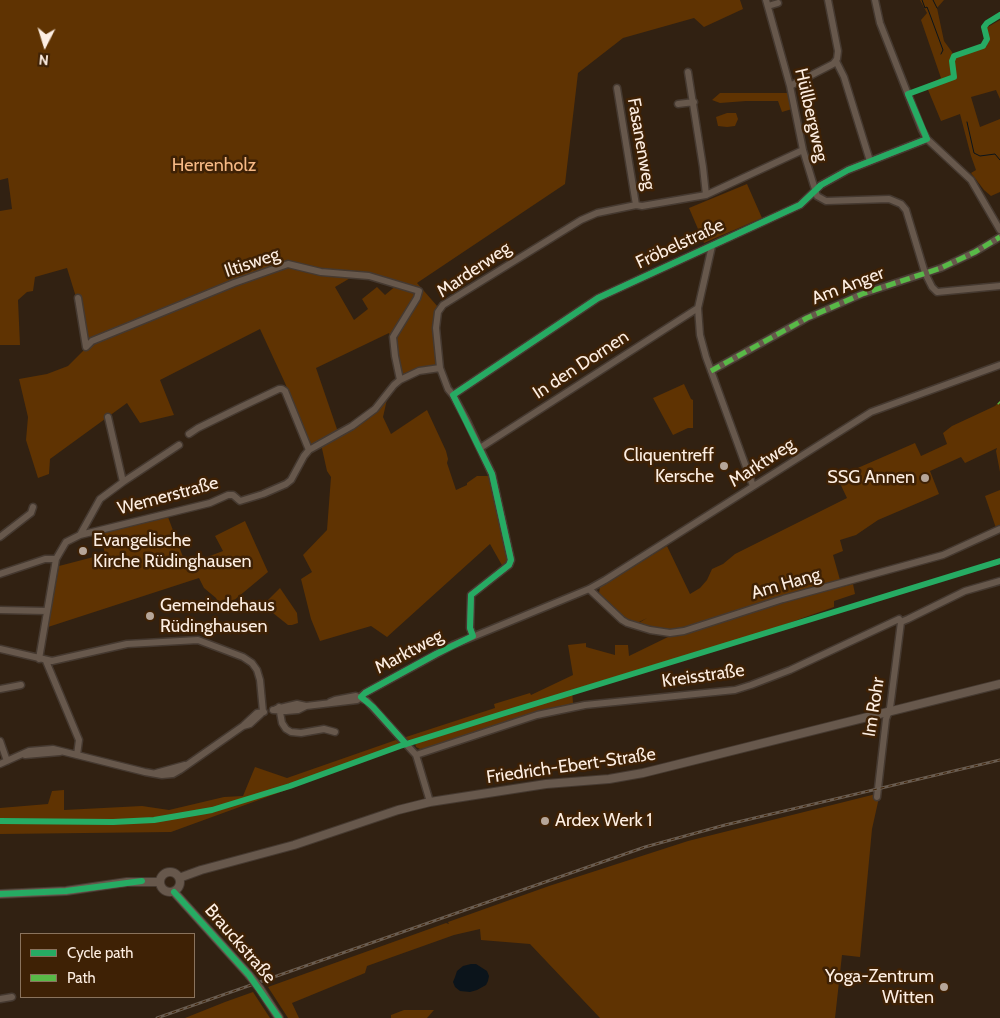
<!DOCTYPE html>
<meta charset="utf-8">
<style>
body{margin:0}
#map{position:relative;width:1000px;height:1018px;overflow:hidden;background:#312112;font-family:Cabin,sans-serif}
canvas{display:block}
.legend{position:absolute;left:20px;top:933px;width:175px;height:65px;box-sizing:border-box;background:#3e2105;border:1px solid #8a735d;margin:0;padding:6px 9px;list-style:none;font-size:15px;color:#fdeee2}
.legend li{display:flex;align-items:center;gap:10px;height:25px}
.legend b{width:25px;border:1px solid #8a735d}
.north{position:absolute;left:20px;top:20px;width:50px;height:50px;-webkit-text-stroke:4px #3e2105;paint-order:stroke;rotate:185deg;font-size:14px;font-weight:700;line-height:20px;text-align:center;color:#fdeee2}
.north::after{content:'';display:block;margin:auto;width:18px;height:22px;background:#fdeee2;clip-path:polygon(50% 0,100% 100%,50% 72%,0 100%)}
</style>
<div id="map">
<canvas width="1000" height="1018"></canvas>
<ul class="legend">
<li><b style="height:6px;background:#26ab63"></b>Cycle path</li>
<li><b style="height:6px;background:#58b947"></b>Path</li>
</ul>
<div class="north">N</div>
</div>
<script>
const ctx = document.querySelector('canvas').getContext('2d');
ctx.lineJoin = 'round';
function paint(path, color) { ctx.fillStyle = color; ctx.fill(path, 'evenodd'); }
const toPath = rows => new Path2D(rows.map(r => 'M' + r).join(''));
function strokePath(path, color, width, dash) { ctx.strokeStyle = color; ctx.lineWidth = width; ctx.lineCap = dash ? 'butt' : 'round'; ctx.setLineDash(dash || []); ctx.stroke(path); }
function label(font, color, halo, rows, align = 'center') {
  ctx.font = font + ' Cabin,sans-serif'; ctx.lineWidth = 5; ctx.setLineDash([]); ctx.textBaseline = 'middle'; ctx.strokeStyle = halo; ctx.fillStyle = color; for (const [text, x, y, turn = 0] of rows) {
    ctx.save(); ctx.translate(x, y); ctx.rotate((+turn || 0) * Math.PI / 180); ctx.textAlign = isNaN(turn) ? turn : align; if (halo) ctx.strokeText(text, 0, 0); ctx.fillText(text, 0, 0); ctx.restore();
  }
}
paint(toPath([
 [0,0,740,0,743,9,704,27,694,18,623,38,578,73,565,184,417,283,438,307,438,365,418,369,405,375,401,373,397,355,389,333,316,368,338,432,310,447,285,383,260,329,160,380,174,415,140,423,127,403,50,459,49,474,38,478,26,440,28,417,19,379,47,374,68,366,84,350,76,297,67,268,35,277,33,291,27,292,18,300,20,345,0,345,0,211,12,209,8,178,0,180],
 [357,274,398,284,385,295,377,287,362,299,368,309,354,320,335,287],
 [920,0,944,0,937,8,944,41,952,52,954,59,987,46,986,28,1000,20,1000,99,996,90,971,97,980,127,1000,119,1000,192,991,196,984,190,971,173,976,170,971,156,960,114,941,121,926,85,941,78,921,20,927,13],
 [720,93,788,93,792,109,782,112,778,101,746,101,720,103,712,100],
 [727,113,736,113,738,119,735,126,727,127,718,126,716,117],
 [747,184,762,218,704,243,689,208],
 [684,384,691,399,693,400,693,428,688,428,673,435,653,398],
 [388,395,383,417,391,434,427,410,446,451,448,459,447,463,456,490,467,485,467,483,477,476,490,476,509,559,508,563,503,567,490,544,387,637,371,626,320,641,311,619,301,579,312,572,303,555,327,530,331,477,327,471,321,444,352,427],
 [1000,401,1000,472,996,451,997,448,965,463,961,457,930,471,939,494,878,520,856,535,840,540,843,551,833,555,842,587,853,584,855,594,834,601,834,607,769,630,572,690,573,703,491,726,430,748,420,749,416,747,415,743,475,724,474,721,408,742,405,739,406,737,495,708,494,704,530,693,531,695,573,675,568,645,586,643,586,647,615,655,615,645,628,645,629,656,668,637,668,630,637,624,647,618,637,623,624,617,599,593,600,587,667,546,690,594,700,588,707,580,712,569,723,564,735,554,847,498,837,477,915,443,921,456,947,444,943,433,952,426,995,406],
 [1000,490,1000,526,996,528,985,496],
 [168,517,186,565,223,551,215,536,245,521,268,572,226,607,221,608,216,598,204,588,199,578,48,627,59,566,105,554,100,533],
 [280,588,297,613,298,623,292,625,288,625,263,605],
 [396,740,404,747,171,832,0,834,0,808,48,804,52,791,64,790,64,810,142,806,169,810,224,797,243,796,255,767,287,778],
 [880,793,872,829,860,957,842,955,835,1018,600,1018,530,944,481,940,480,929,454,935,367,966,365,973,292,1003,299,1018,288,1018,268,987,446,923,449,924,448,922,549,886,688,841],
 [253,992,270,1018,185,1018,225,1002],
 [404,1010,434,1010,427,1018,391,1018,391,1015]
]), '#5f3302');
paint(toPath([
 [471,964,476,964,487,971,489,976,488,981,486,985,477,990,470,992,460,991,455,987,453,982,455,977,457,971,463,966]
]), '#0b141b');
strokePath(toPath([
 [922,0,925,8,927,7,929,12,943,50,941,54],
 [933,0,937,8],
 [967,122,974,153,980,156,995,154,1000,160]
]), '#0b141b', 1);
const minor = toPath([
 [766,0,790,86,803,150,817,196,826,201,889,199,901,204,906,210,925,273,932,287,937,292,1000,286],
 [875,0,880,23,922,130,927,139,971,180,1000,230],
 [768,6,778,3],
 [836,61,844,77,870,161],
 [688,72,703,167,706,195],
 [790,86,833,64,837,59,838,51,828,0],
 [617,88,636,205],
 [678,104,694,102],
 [712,246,698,308,700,335,706,357,753,486],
 [78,298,86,347,92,341,129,326,234,283,288,264,321,272,369,276,419,291,417,298,393,337,395,356,400,380],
 [711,371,807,318,862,294,941,268,975,252,1000,237],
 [453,395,598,298,800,205,821,185,848,170,927,139],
 [189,434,198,428,241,407,279,389,282,389,285,391,309,450],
 [480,448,698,308],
 [123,482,179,445],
 [80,535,100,499,123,482,108,417],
 [0,537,31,513,33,507],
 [0,574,45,559,56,559],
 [589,589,622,620,627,623,650,630,670,633,684,631,783,599,943,555,1000,529],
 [0,610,47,611],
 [473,636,470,628,471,595,509,565,511,560,492,474,467,421,453,395,448,389,440,368,436,328,438,312,443,305,581,220,597,213,636,205,642,206,706,195,803,150],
 [0,649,52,661,127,644,198,640,243,657,252,663,257,670,260,680,263,712],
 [39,659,56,559,66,542,80,535,210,503,228,495,233,495,240,501,263,494,286,484,291,480,304,456,309,450,352,426,375,409,394,385,400,380,419,371,440,368],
 [46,661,79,740,77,755],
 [0,689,21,685],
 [330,702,335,700,356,696,367,701,416,755,430,802],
 [279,707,282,723,286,729,291,732,301,733,324,729,335,732],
 [276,709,297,704,306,706],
 [273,710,286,711,298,710,306,706,357,700,365,693,453,645,589,589,605,580,871,412,1000,365],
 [244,725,257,713,264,712],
 [0,741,7,761],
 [25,755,60,752],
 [416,755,537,715,585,705,735,690,751,685,790,670,899,619,901,622,908,619,965,591,1000,581],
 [0,764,29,751,53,749,145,772,162,775,173,774,180,770,243,726,250,724,263,712],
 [156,773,185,765],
 [877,797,886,719,890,708,901,622],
 [0,999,12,997]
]);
const tertiary = toPath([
 '160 882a10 10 0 1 1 20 0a10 10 0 1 1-20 0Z',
 [179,878,201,870,294,845,398,810,430,802,546,784,609,779,643,773,1000,684],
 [174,892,249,975],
 [0,894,66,891,127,882,159,882],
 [260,989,279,1018]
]);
strokePath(minor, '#453930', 9);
strokePath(tertiary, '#453930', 10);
strokePath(minor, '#67584c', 6);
strokePath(tertiary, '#67584c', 8);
const rail = toPath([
 [157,1018,645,847,725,825,1000,760]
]);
strokePath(rail, '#695c50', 3);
strokePath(rail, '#3e2105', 1, [4]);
const tertiaryBridge = toPath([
 [249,975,260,989]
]);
strokePath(tertiaryBridge, '#453930', 10, []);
strokePath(tertiaryBridge, '#67584c', 8);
strokePath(toPath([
 [711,371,807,318,862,294,941,268,975,252,1000,237],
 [999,402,1000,403]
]), '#58b947', 5, [10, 5]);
strokePath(toPath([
 [406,744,373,707,361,697,365,693,436,654,473,636,470,628,471,595,509,565,511,560,492,474,453,395,598,298,800,205,821,185,848,170,927,139,908,94,954,77,952,61,954,56,983,46,987,39,984,27,987,23,1000,15],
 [0,821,113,822,154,820,212,810,290,786,400,746,502,714,1000,561],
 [174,892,249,975,279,1018],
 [0,894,66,891,142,881]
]), '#26ab63', 6);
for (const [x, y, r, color] of [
 [724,466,5,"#b6a699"],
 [925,478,5,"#b6a699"],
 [83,551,5,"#b6a699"],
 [150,616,5,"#b6a699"],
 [545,821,5,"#b6a699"],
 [944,987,5,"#b6a699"]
]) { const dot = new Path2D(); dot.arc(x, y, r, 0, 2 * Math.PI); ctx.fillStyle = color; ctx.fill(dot); strokePath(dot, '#3e2105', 2); }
label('18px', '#fdeee2', '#3e2105', [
 ["Hüllbergweg",811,115,77],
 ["Fasanenweg",641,144,80],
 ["Fröbelstraße",680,244,-25],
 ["Iltisweg",252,263,-19],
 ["Marderweg",474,270,-34],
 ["Am Anger",848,286,-21],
 ["In den Dornen",581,365,-33],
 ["Marktweg",762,463,-33],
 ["Wemerstraße",168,496,-15],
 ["Am Hang",786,584,-16],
 ["Marktweg",409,652,-28],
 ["Kreisstraße",703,676,-8],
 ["Im Rohr",874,707,-81],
 ["Friedrich-Ebert-Straße",571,766,-8],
 ["Brauckstraße",240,944,49]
]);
label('18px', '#f6b986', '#3e2105', [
 ["Herrenholz",214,166]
]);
label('18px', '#fdeee2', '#3e2105', [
 ["Cliquentreff",714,456],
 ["Kersche",714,477],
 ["SSG Annen",915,478],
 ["Evangelische",93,541,"left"],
 ["Kirche Rüdinghausen",93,562,"left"],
 ["Gemeindehaus",160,606,"left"],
 ["Rüdinghausen",160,627,"left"],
 ["Ardex Werk 1",555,821,"left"],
 ["Yoga-Zentrum",934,977],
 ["Witten",934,998]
], 'right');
</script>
